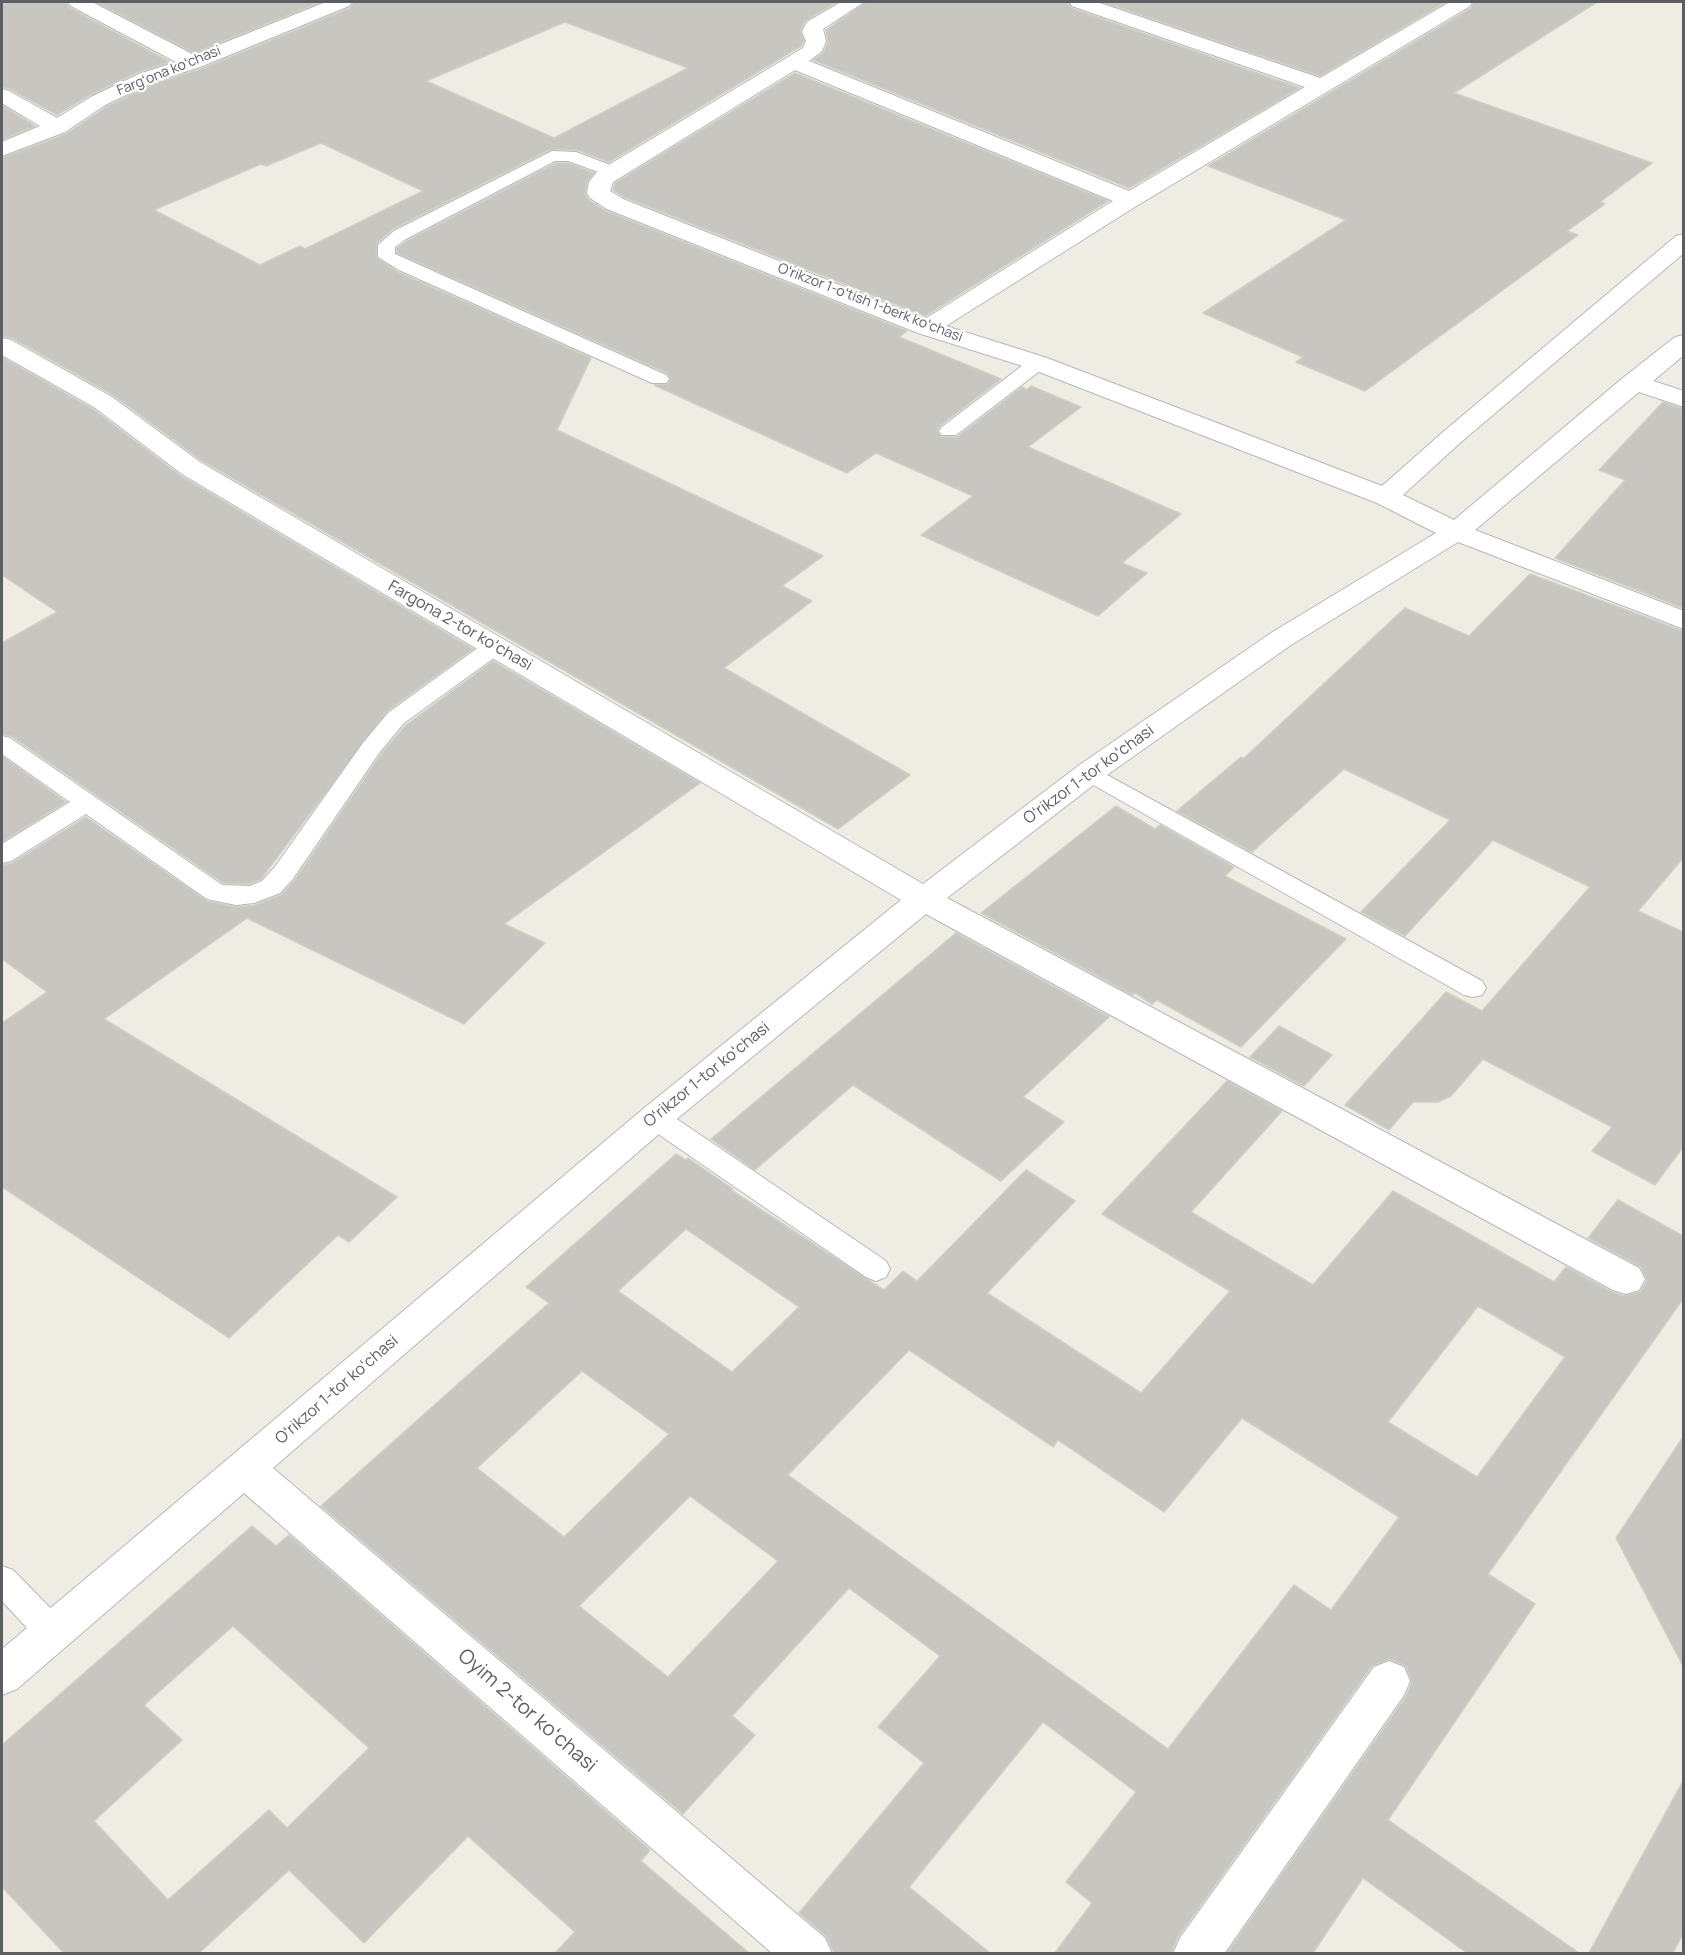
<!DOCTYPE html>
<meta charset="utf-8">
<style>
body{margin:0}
#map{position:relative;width:1685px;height:1955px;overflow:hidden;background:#eeece3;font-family:Manrope,sans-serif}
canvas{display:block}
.frame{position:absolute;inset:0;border:3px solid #5b5e63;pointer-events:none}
</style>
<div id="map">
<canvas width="1685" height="1955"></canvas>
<div class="frame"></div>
</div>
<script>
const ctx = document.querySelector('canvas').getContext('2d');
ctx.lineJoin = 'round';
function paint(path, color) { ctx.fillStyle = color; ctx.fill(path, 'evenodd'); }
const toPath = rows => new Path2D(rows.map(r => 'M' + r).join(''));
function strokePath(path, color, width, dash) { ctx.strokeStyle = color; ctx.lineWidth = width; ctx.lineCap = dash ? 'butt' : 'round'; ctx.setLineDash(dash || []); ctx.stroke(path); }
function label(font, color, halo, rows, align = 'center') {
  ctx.font = font + ' Manrope,sans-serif'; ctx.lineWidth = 4.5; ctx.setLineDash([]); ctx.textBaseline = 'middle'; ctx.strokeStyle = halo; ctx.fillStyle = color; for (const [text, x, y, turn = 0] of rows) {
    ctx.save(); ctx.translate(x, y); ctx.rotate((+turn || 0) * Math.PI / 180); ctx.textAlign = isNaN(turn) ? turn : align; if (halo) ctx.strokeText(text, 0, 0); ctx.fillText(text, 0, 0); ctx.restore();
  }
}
const building = toPath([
 [2,2,66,2,70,8,170,62,138,72,90,95,57,115,10,89,2,87,2,2],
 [96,2,321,2,194,53,96,2],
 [354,2,837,2,805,21,800,31,804,41,801,46,609,162,577,150,551,149,393,229,377,243,376,257,398,272,591,358,557,430,823,556,782,586,812,601,724,668,910,775,838,829,201,460,113,395,12,338,2,336,2,158,66,134,106,107,154,84,201,69,350,8,354,2],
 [565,22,688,68,554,138,426,81,565,22],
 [321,143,423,191,305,249,300,246,260,265,154,210,261,164,266,166,321,143],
 [866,2,1068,2,1071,8,1300,88,1129,188,813,60,823,53,828,42,826,30,866,2],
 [1103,2,1446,2,1320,76,1103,2],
 [1474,2,1597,2,1454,93,1652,163,1600,202,1605,204,1567,231,1578,235,1365,391,1296,362,1303,357,1203,313,1346,220,1208,166,1471,8,1474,2],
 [795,73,1108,201,925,316,624,197,613,190,615,183,795,73],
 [2,105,35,126,2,140,2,105],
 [556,163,568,163,594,173,587,182,585,194,589,200,606,211,907,331,899,337,1001,379,941,425,937,431,942,437,957,437,1022,387,1027,390,1031,386,1081,407,1028,447,1181,514,1122,563,1147,573,1098,616,921,535,973,496,876,453,847,473,654,385,668,384,671,379,667,373,397,253,397,248,407,241,556,163],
 [2,357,93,409,181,476,473,649,386,712,261,879,250,884,223,883,11,736,2,734,2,643,57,612,2,575,2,357],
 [1663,402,1683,409,1683,608,1555,558,1625,480,1599,470,1663,402],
 [1530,574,1683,631,1683,858,1638,911,1683,932,1683,1147,1655,1185,1592,1151,1612,1127,1483,1059,1451,1096,1438,1102,1413,1102,1389,1130,1345,1105,1446,992,1482,1011,1590,887,1493,840,1405,936,1361,912,1450,820,1344,769,1252,852,1177,811,1241,757,1243,759,1405,608,1469,636,1530,574],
 [493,661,700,783,504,924,545,943,464,1024,247,918,104,1019,397,1197,349,1242,338,1235,229,1338,2,1187,2,1023,47,992,2,959,2,865,12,863,86,817,207,901,236,907,255,905,281,895,294,881,381,754,406,725,493,661],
 [2,756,66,802,2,842,2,756],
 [1116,806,1155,829,1160,825,1234,867,1225,876,1346,939,1241,1047,1157,1000,1152,1004,1135,993,1133,995,981,913,1116,806],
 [956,933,1109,1017,1023,1097,1064,1122,1001,1181,853,1085,755,1170,711,1139,956,933],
 [1279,1026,1332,1055,1304,1086,1250,1057,1279,1026],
 [1227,1081,1282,1111,1191,1212,1313,1285,1393,1191,1554,1282,1566,1267,1612,1292,1625,1296,1640,1292,1647,1280,1641,1267,1588,1238,1618,1200,1683,1236,1683,1299,1488,1574,1535,1604,1388,1820,1579,1953,1467,1953,1363,1878,1313,1953,1227,1953,1406,1696,1412,1682,1406,1666,1390,1659,1372,1666,1178,1937,1171,1953,1055,1953,1092,1903,1066,1882,1136,1792,1043,1722,909,1887,990,1953,834,1953,826,1936,799,1913,924,1763,878,1727,940,1656,849,1588,732,1716,755,1735,683,1814,321,1506,549,1303,526,1287,676,1154,686,1160,688,1158,733,1189,731,1190,884,1290,903,1271,917,1281,1026,1170,1075,1201,987,1293,1141,1393,1230,1291,1102,1214,1227,1081],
 [686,1229,799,1307,732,1372,618,1291,686,1229],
 [1478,1306,1565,1357,1477,1477,1388,1422,1478,1306],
 [909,1350,1053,1447,1058,1440,1164,1512,1242,1418,1399,1517,1331,1610,1294,1585,1168,1749,788,1475,909,1350],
 [582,1371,669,1434,564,1537,477,1468,582,1371],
 [690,1496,778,1561,668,1677,579,1606,690,1496],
 [1683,1437,1683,1666,1616,1538,1683,1437],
 [252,1526,276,1546,289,1535,650,1850,641,1861,749,1953,555,1953,575,1932,468,1836,364,1943,289,1870,199,1953,64,1953,2,1887,2,1745,252,1526],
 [233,1626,369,1748,287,1828,269,1810,168,1900,94,1821,182,1740,144,1705,233,1626],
 [1683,1781,1683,1934,1673,1953,1589,1953,1683,1781]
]);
paint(building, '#c8c6c0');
strokePath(building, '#d2cec1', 1.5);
const service = toPath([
 [552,151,576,152,618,168,620,172,612,177,568,161,555,161,406,239,395,247,395,254,666,375,669,379,666,383,652,383,399,270,378,257,378,245,394,231,552,151],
 [1038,357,1047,363,1045,367,956,435,942,435,939,431,942,427,1031,359,1038,357],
 [494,640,502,642,505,647,502,652,404,723,379,753,292,880,280,893,254,903,236,905,207,899,86,814,11,861,2,863,2,844,70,802,2,754,2,736,10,738,222,885,250,886,262,881,274,868,363,743,388,713,486,642,494,640],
 [1089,765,1482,981,1486,988,1482,995,1473,997,1464,995,1081,778,1077,773,1081,768,1089,765],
 [655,1108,665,1111,886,1261,890,1269,886,1277,876,1281,866,1277,645,1125,642,1118,645,1111,655,1108],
 [2,1566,13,1570,64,1622,69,1633,64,1644,53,1648,42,1644,2,1601,2,1566]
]);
const minor = toPath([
 [68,2,92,2,194,55,326,2,352,2,349,6,200,67,153,82,105,105,65,132,2,156,2,142,40,126,2,103,2,89,9,91,57,118,91,97,139,74,176,62,71,6,68,2],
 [841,2,864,2,823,29,826,41,822,51,809,61,1129,191,1305,87,1072,6,1070,2,1097,2,1320,78,1450,2,1472,2,1470,6,1138,205,946,326,1047,358,1382,486,1443,432,1676,236,1684,234,1684,253,1461,442,1403,495,1454,520,1624,377,1675,337,1684,335,1684,355,1653,381,1684,391,1684,407,1639,392,1475,530,1684,611,1684,629,1458,542,1291,645,1100,780,947,898,1639,1268,1645,1279,1639,1290,1626,1294,1613,1290,926,914,667,1127,273,1468,825,1938,832,1954,773,1954,244,1493,17,1689,2,1695,2,1649,643,1109,901,900,182,474,94,407,2,355,2,338,11,340,112,397,200,462,923,884,1078,766,1271,633,1436,533,1377,503,1029,368,918,333,607,209,590,198,587,193,589,182,597,172,803,48,806,41,802,32,807,22,841,2],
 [795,70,1113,201,925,319,623,199,610,191,613,182,795,70],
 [1389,1661,1404,1667,1410,1681,1404,1695,1224,1954,1173,1954,1180,1938,1374,1667,1389,1661]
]);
strokePath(service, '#b5b8bd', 2);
strokePath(minor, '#b5b8bd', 2);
paint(service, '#fff');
paint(minor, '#fff');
label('14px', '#5b5e63', '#fff', [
 ["Fargʻona koʻchasi",169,71,-22],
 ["Oʻrikzor 1-oʻtish 1-berk koʻchasi",870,303,21]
]);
label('16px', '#5b5e63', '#fff', [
 ["Fargona 2-tor koʻchasi",460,626,30],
 ["Oʻrikzor 1-tor koʻchasi",1089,775,-36],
 ["Oʻrikzor 1-tor koʻchasi",707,1075,-39],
 ["Oʻrikzor 1-tor koʻchasi",337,1390,-41]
]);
label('20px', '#5b5e63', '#fff', [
 ["Oyim 2-tor koʻchasi",527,1711,41]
]);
</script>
